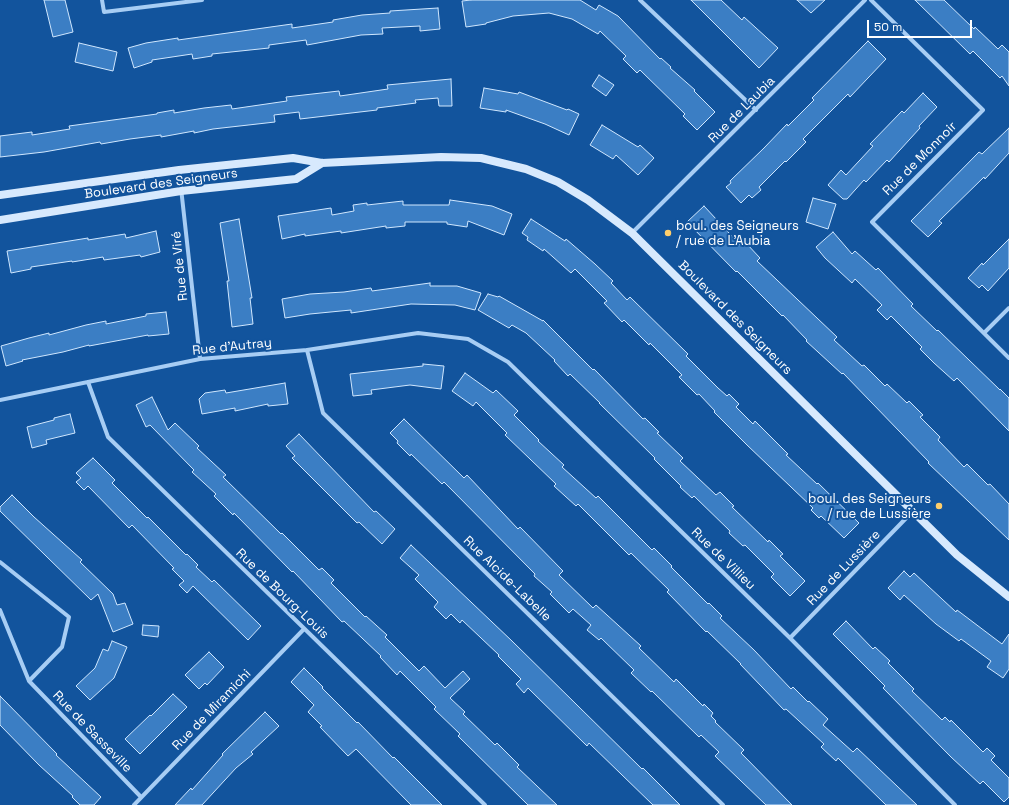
<!DOCTYPE html>
<meta charset="utf-8">
<style>
body{margin:0}
#map{position:relative;width:1009px;height:805px;overflow:hidden;background:#12549d;font-family:"Space Grotesk",sans-serif}
canvas{display:block}
.scale{position:absolute;left:867px;top:20px;width:105px;height:18px;box-sizing:border-box;border:2px solid #fff;border-top:0;padding-left:5px;font-size:12px;line-height:14px;white-space:nowrap;color:#fff;-webkit-text-stroke:3px #12549d;paint-order:stroke}
</style>
<div id="map">
<canvas width="1009" height="805"></canvas>
<div class="scale">50 m</div>
</div>
<script>
const ctx = document.querySelector('canvas').getContext('2d');
ctx.lineJoin = 'round';
function paint(path, color) { ctx.fillStyle = color; ctx.fill(path, 'evenodd'); }
const toPath = rows => new Path2D(rows.map(r => 'M' + r).join(''));
function strokePath(path, color, width, dash) { ctx.strokeStyle = color; ctx.lineWidth = width; ctx.lineCap = dash ? 'butt' : 'round'; ctx.setLineDash(dash || []); ctx.stroke(path); }
function label(font, color, halo, rows, align = 'center') {
  ctx.font = font + ' "Space Grotesk",sans-serif'; ctx.lineWidth = 4; ctx.setLineDash([]); ctx.textBaseline = 'middle'; ctx.strokeStyle = halo; ctx.fillStyle = color; for (const [text, x, y, turn = 0] of rows) {
    ctx.save(); ctx.translate(x, y); ctx.rotate((+turn || 0) * Math.PI / 180); ctx.textAlign = isNaN(turn) ? turn : align; if (halo) ctx.strokeText(text, 0, 0); ctx.fillText(text, 0, 0); ctx.restore();
  }
}
const building = toPath([
 [44,0,65,0,73,32,53,37,44,0],
 [471,0,580,0,596,10,599,5,618,16,660,59,661,58,671,67,670,68,695,90,694,91,715,112,697,130,683,116,685,114,640,70,637,73,623,59,626,56,600,31,598,34,572,19,549,13,513,16,486,23,486,24,466,27,462,1,471,0],
 [691,0,721,0,742,20,744,17,778,48,759,68,691,0],
 [797,0,825,0,811,13,797,0],
 [915,0,944,0,974,29,975,27,998,49,1002,45,1009,52,1009,86,1002,76,1000,78,973,51,970,54,915,0],
 [438,8,440,29,420,31,420,26,382,28,383,34,361,35,307,45,306,40,269,45,269,48,212,54,212,56,193,59,192,54,152,60,152,62,134,68,128,48,146,43,178,38,178,40,292,24,292,28,333,22,333,20,362,15,390,13,390,11,438,8],
 [868,41,886,59,850,97,848,94,803,139,806,142,786,162,785,161,759,187,761,190,752,198,749,195,741,203,726,187,731,183,730,181,764,148,787,124,788,126,814,100,812,98,868,41],
 [79,43,117,52,113,71,75,62,79,43],
 [599,75,614,85,606,96,592,86,599,75],
 [451,79,452,106,439,106,438,98,415,100,416,103,377,108,377,110,317,117,300,119,299,112,274,115,275,122,213,129,194,133,194,131,161,137,161,135,130,139,101,144,100,142,44,152,0,157,0,136,32,132,32,135,70,129,69,126,157,114,157,113,174,110,174,113,204,108,231,105,232,109,287,101,286,97,339,91,340,96,388,89,387,85,451,79],
 [484,88,518,94,519,92,567,110,568,109,579,114,569,135,545,124,506,110,506,112,480,108,484,88],
 [923,93,937,107,919,126,920,128,889,162,887,160,866,182,864,180,847,199,843,199,828,185,841,170,846,175,873,146,870,144,902,111,904,113,923,93],
 [602,125,638,147,640,145,654,158,638,175,616,155,613,159,590,145,602,125],
 [1009,128,1009,153,985,179,984,177,939,221,942,223,928,237,911,221,979,152,982,154,1009,128],
 [813,198,836,204,828,229,806,222,813,198],
 [450,200,492,206,512,214,504,235,468,221,467,227,447,224,447,222,405,222,405,226,386,228,386,226,341,233,341,231,305,236,305,234,282,239,278,216,331,208,332,215,354,211,353,205,367,203,367,205,403,201,403,205,449,205,450,200],
 [704,206,742,247,746,243,760,258,757,261,837,337,834,340,862,366,864,365,885,386,887,384,907,403,909,401,923,415,920,417,940,437,938,440,964,467,967,464,988,485,990,484,1009,504,1009,540,928,463,929,462,843,373,842,374,806,341,807,340,783,315,782,316,737,271,736,272,687,222,704,206],
 [239,219,252,298,250,298,253,324,232,327,227,281,229,281,220,223,239,219],
 [531,219,565,241,566,239,595,264,613,281,611,283,627,300,630,297,688,354,686,356,718,388,727,396,729,394,739,404,736,407,753,424,755,421,788,454,786,455,817,484,818,483,859,523,844,538,821,516,819,518,811,510,813,508,747,445,714,412,715,411,699,394,697,395,679,377,682,375,650,343,649,345,624,320,622,322,604,303,607,301,575,269,571,273,544,249,543,251,527,240,528,237,522,233,531,219],
 [156,231,160,252,141,257,140,255,104,260,103,257,72,262,72,261,31,267,31,269,11,273,7,251,88,238,88,240,125,234,126,238,156,231],
 [833,232,852,254,855,251,876,270,878,268,913,304,911,306,937,331,938,330,1000,390,1000,389,1009,398,1009,431,957,378,954,381,934,363,920,349,922,347,891,316,887,320,877,310,882,305,855,279,852,283,825,258,816,247,833,232],
 [1009,239,1009,268,988,291,982,285,979,288,968,278,982,263,983,265,1009,239],
 [430,283,430,286,457,286,481,293,475,310,455,305,411,304,351,313,351,310,310,314,285,318,282,299,310,294,344,292,371,288,372,291,430,283],
 [488,294,498,297,499,296,543,321,543,320,593,370,594,369,643,419,645,418,659,432,657,433,683,458,680,461,716,495,720,492,734,506,732,507,768,542,769,540,783,554,780,556,805,581,790,596,771,577,774,574,745,545,743,546,729,533,730,531,694,496,692,498,680,487,681,486,654,459,655,458,599,403,600,403,570,374,568,376,554,361,555,360,526,333,512,325,509,328,478,310,488,294],
 [166,312,169,334,148,336,148,335,89,346,89,345,63,352,22,360,23,361,6,366,1,346,29,338,49,333,49,335,86,325,106,321,106,324,146,316,146,314,166,312],
 [423,364,444,366,441,389,410,385,371,390,372,394,353,396,350,374,423,366,423,364],
 [465,373,493,393,496,390,518,411,514,415,539,440,538,441,564,465,562,467,596,498,598,496,652,550,654,548,672,566,671,567,708,604,709,603,722,616,720,618,754,650,791,689,793,687,808,702,809,701,828,719,823,725,853,752,857,748,917,805,886,805,838,758,836,761,821,747,824,744,786,709,784,710,740,664,741,664,707,631,706,632,667,592,669,590,631,553,629,555,578,504,576,506,554,486,556,484,505,435,507,433,476,402,473,406,452,391,465,373],
 [285,383,288,404,268,406,268,404,235,411,235,408,202,414,199,399,205,393,225,390,226,393,285,383],
 [152,397,168,430,175,423,199,446,197,448,226,475,223,477,281,534,282,533,319,570,322,568,334,580,331,583,365,617,366,616,387,635,385,637,419,671,424,666,445,688,463,671,470,679,450,698,465,712,463,714,495,745,497,743,519,765,517,767,557,805,528,805,458,736,460,734,434,709,436,707,400,671,397,675,380,657,381,656,344,621,342,622,293,571,292,572,234,513,233,515,214,496,216,494,192,472,194,470,150,425,146,427,136,405,152,397],
 [70,414,75,433,46,440,47,444,32,448,27,427,54,420,54,418,70,414],
 [404,419,464,478,467,475,518,529,520,527,563,571,559,575,593,608,596,605,641,646,639,648,674,682,676,679,703,706,704,704,713,713,711,716,716,721,715,722,744,750,741,753,792,805,766,805,715,756,719,752,701,735,699,737,652,691,651,692,631,673,634,670,601,638,599,640,587,630,591,625,573,609,569,613,550,594,552,592,534,576,535,574,444,482,442,484,411,454,410,456,397,443,398,441,390,433,404,419],
 [299,434,374,512,376,511,395,529,382,544,359,522,357,523,292,458,295,456,286,446,299,434],
 [93,458,115,480,112,483,147,518,148,517,186,555,187,554,198,565,196,567,212,582,214,580,261,626,248,640,193,586,187,593,179,585,184,581,172,569,174,568,132,525,129,528,88,486,84,490,76,482,81,478,76,473,93,458],
 [12,495,34,517,82,560,80,562,113,594,117,605,125,603,133,624,113,632,98,594,91,600,0,511,0,507,12,495],
 [411,545,512,641,642,769,643,768,680,805,653,805,589,743,587,746,528,688,524,693,516,684,521,679,498,656,499,655,462,620,460,623,451,614,446,619,434,607,438,602,415,579,419,575,400,558,411,545],
 [904,571,910,577,914,573,956,612,957,610,1002,644,1009,634,1009,669,1003,678,987,667,991,661,961,639,959,641,936,624,904,595,900,600,888,588,904,571],
 [846,621,873,649,875,647,890,661,888,663,914,689,912,691,942,720,945,717,950,722,951,720,983,752,987,748,995,756,991,760,1009,778,1009,797,1004,802,983,781,980,784,951,757,883,688,885,686,833,634,846,621],
 [143,625,159,626,158,637,142,635,143,625],
 [112,641,127,647,114,678,90,700,76,686,95,668,103,649,108,651,112,641],
 [209,652,224,667,207,685,205,683,199,689,185,675,209,652],
 [304,668,323,687,322,688,357,723,358,722,393,758,394,757,442,805,411,805,356,749,348,756,320,727,322,726,308,712,314,705,291,682,304,668],
 [173,694,187,707,140,754,125,739,150,715,151,716,173,694],
 [0,696,57,754,56,755,101,797,94,805,80,805,72,797,73,796,39,765,0,725,0,696],
 [265,712,279,726,251,752,253,754,236,768,202,805,175,805,191,788,192,790,223,755,222,754,265,712]
]);
paint(building, '#3b7ec4');
strokePath(building, '#d0e7fe', 1);
strokePath(toPath([
 [102,0,104,12,202,0],
 [640,0,756,110],
 [871,0,983,110,872,222,1009,358],
 [179,170,200,359],
 [632,233,865,0],
 [984,333,1009,308],
 [307,350,323,413,723,805],
 [88,382,108,437,485,805],
 [0,400,200,359,307,350,418,333,468,339,508,362,790,638,955,805],
 [0,562,69,617,62,647,29,681],
 [0,610,29,681,141,797],
 [790,638,913,511],
 [134,805,304,629]
]), '#a7cdf4', 4);
strokePath(toPath([
 [0,195,179,170,293,158,322,163,441,157,481,158,526,169,558,182,588,200,632,233,957,555,1009,597],
 [0,220,181,191,296,179,322,163]
]), '#d7e9fd', 8);
for (const [x, y, r, color] of [
 [668,233,4,"#ffce6b"],
 [939,506,4,"#ffce6b"]
]) { const dot = new Path2D(); dot.arc(x, y, r, 0, 2 * Math.PI); ctx.fillStyle = color; ctx.fill(dot); strokePath(dot, '#12549d', 1.5); }
label('13px', '#fff', '#12549d', [
 ["Rue de Laubia",742,110,-45],
 ["Rue de Monnoir",920,159,-45],
 ["Boulevard des Seigneurs",161,184,-8],
 ["Rue de Viré",180,266,-96],
 ["Boulevard des Seigneurs",735,318,45],
 ["Rue d'Autray",232,347,-6],
 ["Rue de Villieu",723,559,44],
 ["Rue de Lussière",844,568,-46],
 ["Rue Alcide-Labelle",507,579,44],
 ["Rue de Bourg-Louis",282,594,44],
 ["Rue de Miramichi",212,710,-46],
 ["Rue de Sasseville",92,732,46]
]);
label('13px', '#fff', '#12549d', [
 ["boul. des Seigneurs",676,226],
 ["/ rue de L'Aubia",676,241],
 ["boul. des Seigneurs",931,499,"right"],
 ["/ rue de Lussière",931,514,"right"]
], 'left');
</script>
